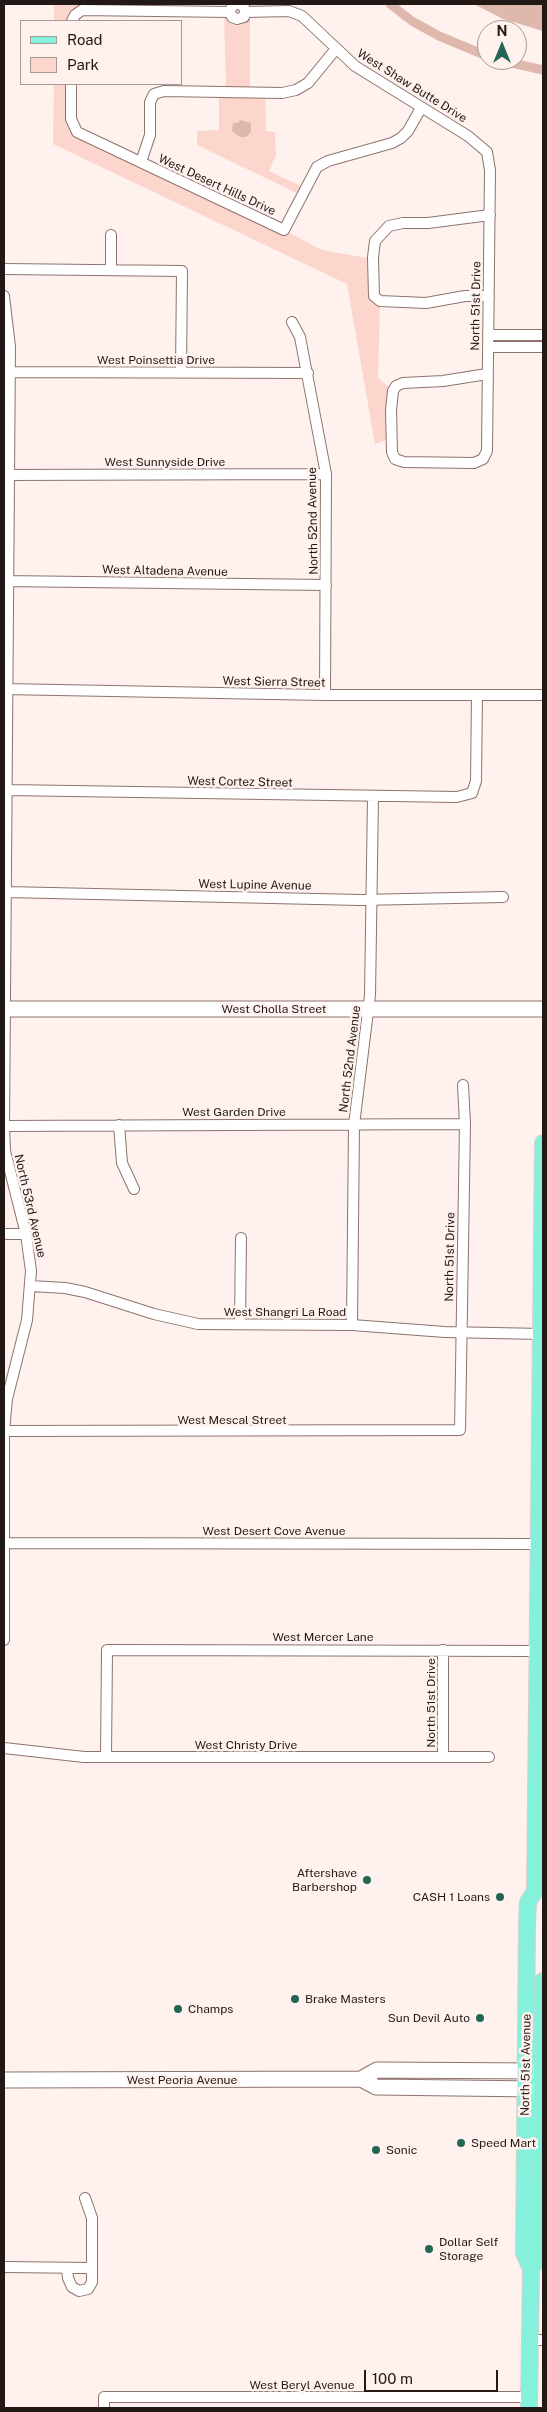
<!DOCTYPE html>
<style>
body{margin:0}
#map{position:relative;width:547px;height:2412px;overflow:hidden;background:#fef1ee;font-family:"Public Sans",sans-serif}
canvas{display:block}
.frame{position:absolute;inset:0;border:5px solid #221815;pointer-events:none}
.legend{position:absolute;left:20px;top:20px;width:162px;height:65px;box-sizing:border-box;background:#fef1ee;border:1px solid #a69a97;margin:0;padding:6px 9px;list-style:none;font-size:15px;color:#221815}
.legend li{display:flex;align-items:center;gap:10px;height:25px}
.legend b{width:25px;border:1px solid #a69a97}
.north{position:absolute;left:477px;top:20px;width:50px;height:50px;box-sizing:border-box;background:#fef1ee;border:1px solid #a69a97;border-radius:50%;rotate:0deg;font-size:14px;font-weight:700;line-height:20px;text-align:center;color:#221815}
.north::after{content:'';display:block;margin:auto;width:18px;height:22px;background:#236656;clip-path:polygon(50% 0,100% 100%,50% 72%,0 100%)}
.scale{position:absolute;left:364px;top:2370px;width:134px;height:22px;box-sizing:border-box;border:2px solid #221815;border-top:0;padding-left:6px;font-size:15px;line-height:18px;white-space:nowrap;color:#221815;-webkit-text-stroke:4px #fef1ee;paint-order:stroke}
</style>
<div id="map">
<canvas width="547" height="2412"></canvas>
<div class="frame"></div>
<ul class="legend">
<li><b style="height:6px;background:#85f1da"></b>Road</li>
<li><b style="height:14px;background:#fcd6cc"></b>Park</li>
</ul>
<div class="north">N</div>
<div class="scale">100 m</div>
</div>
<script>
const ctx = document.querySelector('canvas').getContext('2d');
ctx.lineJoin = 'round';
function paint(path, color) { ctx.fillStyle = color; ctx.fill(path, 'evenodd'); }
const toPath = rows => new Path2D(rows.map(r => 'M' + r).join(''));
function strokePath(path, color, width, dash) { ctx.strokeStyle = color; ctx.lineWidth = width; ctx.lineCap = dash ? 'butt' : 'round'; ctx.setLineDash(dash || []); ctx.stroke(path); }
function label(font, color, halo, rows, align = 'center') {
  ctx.font = font + ' "Public Sans",sans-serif'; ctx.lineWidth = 5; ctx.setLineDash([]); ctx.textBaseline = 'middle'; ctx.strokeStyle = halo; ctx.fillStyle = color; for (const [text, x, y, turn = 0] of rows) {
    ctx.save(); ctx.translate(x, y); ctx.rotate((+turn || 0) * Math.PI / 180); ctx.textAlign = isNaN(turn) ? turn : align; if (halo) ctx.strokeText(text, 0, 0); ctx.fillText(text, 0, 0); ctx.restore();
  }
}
paint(toPath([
 [54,4,82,4,82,10,72,21,54,21],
 [224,12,250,12,250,92,265,93,266,131,275,132,276,155,269,171,305,188,301,195,197,145,197,131,219,130,219,92,226,92],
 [54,84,71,84,73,126,251,213,322,250,373,259,380,301,378,378,393,391,391,438,375,444,347,284,53,144]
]), '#fcd6cc');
paint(toPath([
 [474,4,543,4,543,31,503,19],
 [240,120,251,123,251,132,246,137,240,137,232,131,233,123,238,123]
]), '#deb7ad');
strokePath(toPath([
 [390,4,412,21,439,36,487,56],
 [499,60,543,70]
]), '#deb7ad', 9);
const street = toPath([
 [236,4,232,6,230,12,232,17,237,19,244,17,245,12,244,7,239,4],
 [245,12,289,11,302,16,355,66,468,136,487,152,490,170,487,451,483,459,474,463,404,462,395,459,392,452,391,410,393,391,396,386,403,383,443,381,487,374],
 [72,21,75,15,82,10,230,12],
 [71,84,71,119,77,132,284,230,317,167,328,161,392,143,401,138,408,131,421,108],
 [141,162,150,135,150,102,154,94,164,91,282,93,296,90,308,83,335,50],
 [4,269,182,271,181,373],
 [111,269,111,235],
 [4,296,10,347,4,1126,5,1151,26,1234,31,1271,27,1320,7,1399,4,1431,4,1640],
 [489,296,465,296,426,303,380,301,374,296,373,257,375,241,389,226,403,223,428,223,490,215],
 [292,322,300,337,326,474,325,695],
 [488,335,543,335],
 [488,347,543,347],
 [5,372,308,373],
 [5,475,326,474],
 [4,581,326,585],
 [4,689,325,695,543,695],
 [7,790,457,797,472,793,476,781,477,695],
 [6,892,360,900,503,897],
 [119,1125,122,1163,134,1189],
 [4,1126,465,1124],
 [4,1234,26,1234],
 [31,1286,65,1288,85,1292,154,1314,198,1324,352,1325,445,1332,543,1334],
 [240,1324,241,1238],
 [352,1325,354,1125,370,995,373,797],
 [4,1431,460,1430,465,1124,463,1085],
 [4,1543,542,1544],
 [443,1650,443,1757],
 [4,1748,84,1757,489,1757],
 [106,1757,107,1650,538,1651],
 [4,2267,92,2268],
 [67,2268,68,2278,72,2287,79,2291,88,2289,92,2282,92,2218,85,2198],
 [530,2340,543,2340],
 [104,2408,104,2397,529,2397]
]);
const secondary = toPath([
 [4,1009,543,1009],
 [361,2079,377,2070,537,2071],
 [4,2080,361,2079,376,2087,537,2089]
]);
const primary = toPath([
 [531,2269,540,2255,543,1981],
 [529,2408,531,2269,524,2253,527,1923,528,1902,535,1891,543,1143]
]);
strokePath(street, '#8e736d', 12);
strokePath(secondary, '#8e736d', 17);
strokePath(primary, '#d3d1d0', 18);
strokePath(street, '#fff', 10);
strokePath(secondary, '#fff', 15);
strokePath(primary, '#85f1da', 16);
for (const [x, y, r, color] of [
 [367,1880,5,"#236656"],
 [500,1897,5,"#236656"],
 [295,1999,5,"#236656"],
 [178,2009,5,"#236656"],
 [480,2018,5,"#236656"],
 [461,2143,5,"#236656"],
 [376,2150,5,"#236656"],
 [429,2249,5,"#236656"]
]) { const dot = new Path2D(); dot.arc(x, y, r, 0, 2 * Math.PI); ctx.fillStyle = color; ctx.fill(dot); strokePath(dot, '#fef1ee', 2); }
label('12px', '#221815', '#fef1ee', [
 ["West Shaw Butte Drive",412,86,32],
 ["West Desert Hills Drive",217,185,25],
 ["North 51st Drive",476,306,-89],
 ["West Poinsettia Drive",156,360],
 ["West Sunnyside Drive",165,462],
 ["North 52nd Avenue",313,521,-91],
 ["West Altadena Avenue",165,571,1],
 ["West Sierra Street",274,682,1],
 ["West Cortez Street",240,782,1],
 ["West Lupine Avenue",255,885,1],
 ["West Cholla Street",274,1009],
 ["North 52nd Avenue",350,1059,-83],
 ["West Garden Drive",234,1112],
 ["North 53rd Avenue",30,1206,77],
 ["North 51st Drive",450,1257,-89],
 ["West Shangri La Road",285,1312],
 ["West Mescal Street",232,1420],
 ["West Desert Cove Avenue",274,1531],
 ["West Mercer Lane",323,1637],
 ["North 51st Drive",431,1703,-90],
 ["West Christy Drive",246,1745],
 ["North 51st Avenue",526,2065,-89],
 ["West Peoria Avenue",182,2080],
 ["West Beryl Avenue",302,2385]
]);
label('12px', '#221815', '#fef1ee', [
 ["Aftershave",357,1873,"right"],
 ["Barbershop",357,1887,"right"],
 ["CASH 1 Loans",490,1897,"right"],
 ["Brake Masters",305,1999],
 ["Champs",188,2009],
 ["Sun Devil Auto",470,2018,"right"],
 ["Speed Mart",471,2143],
 ["Sonic",386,2150],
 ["Dollar Self",439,2242],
 ["Storage",439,2256]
], 'left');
</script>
